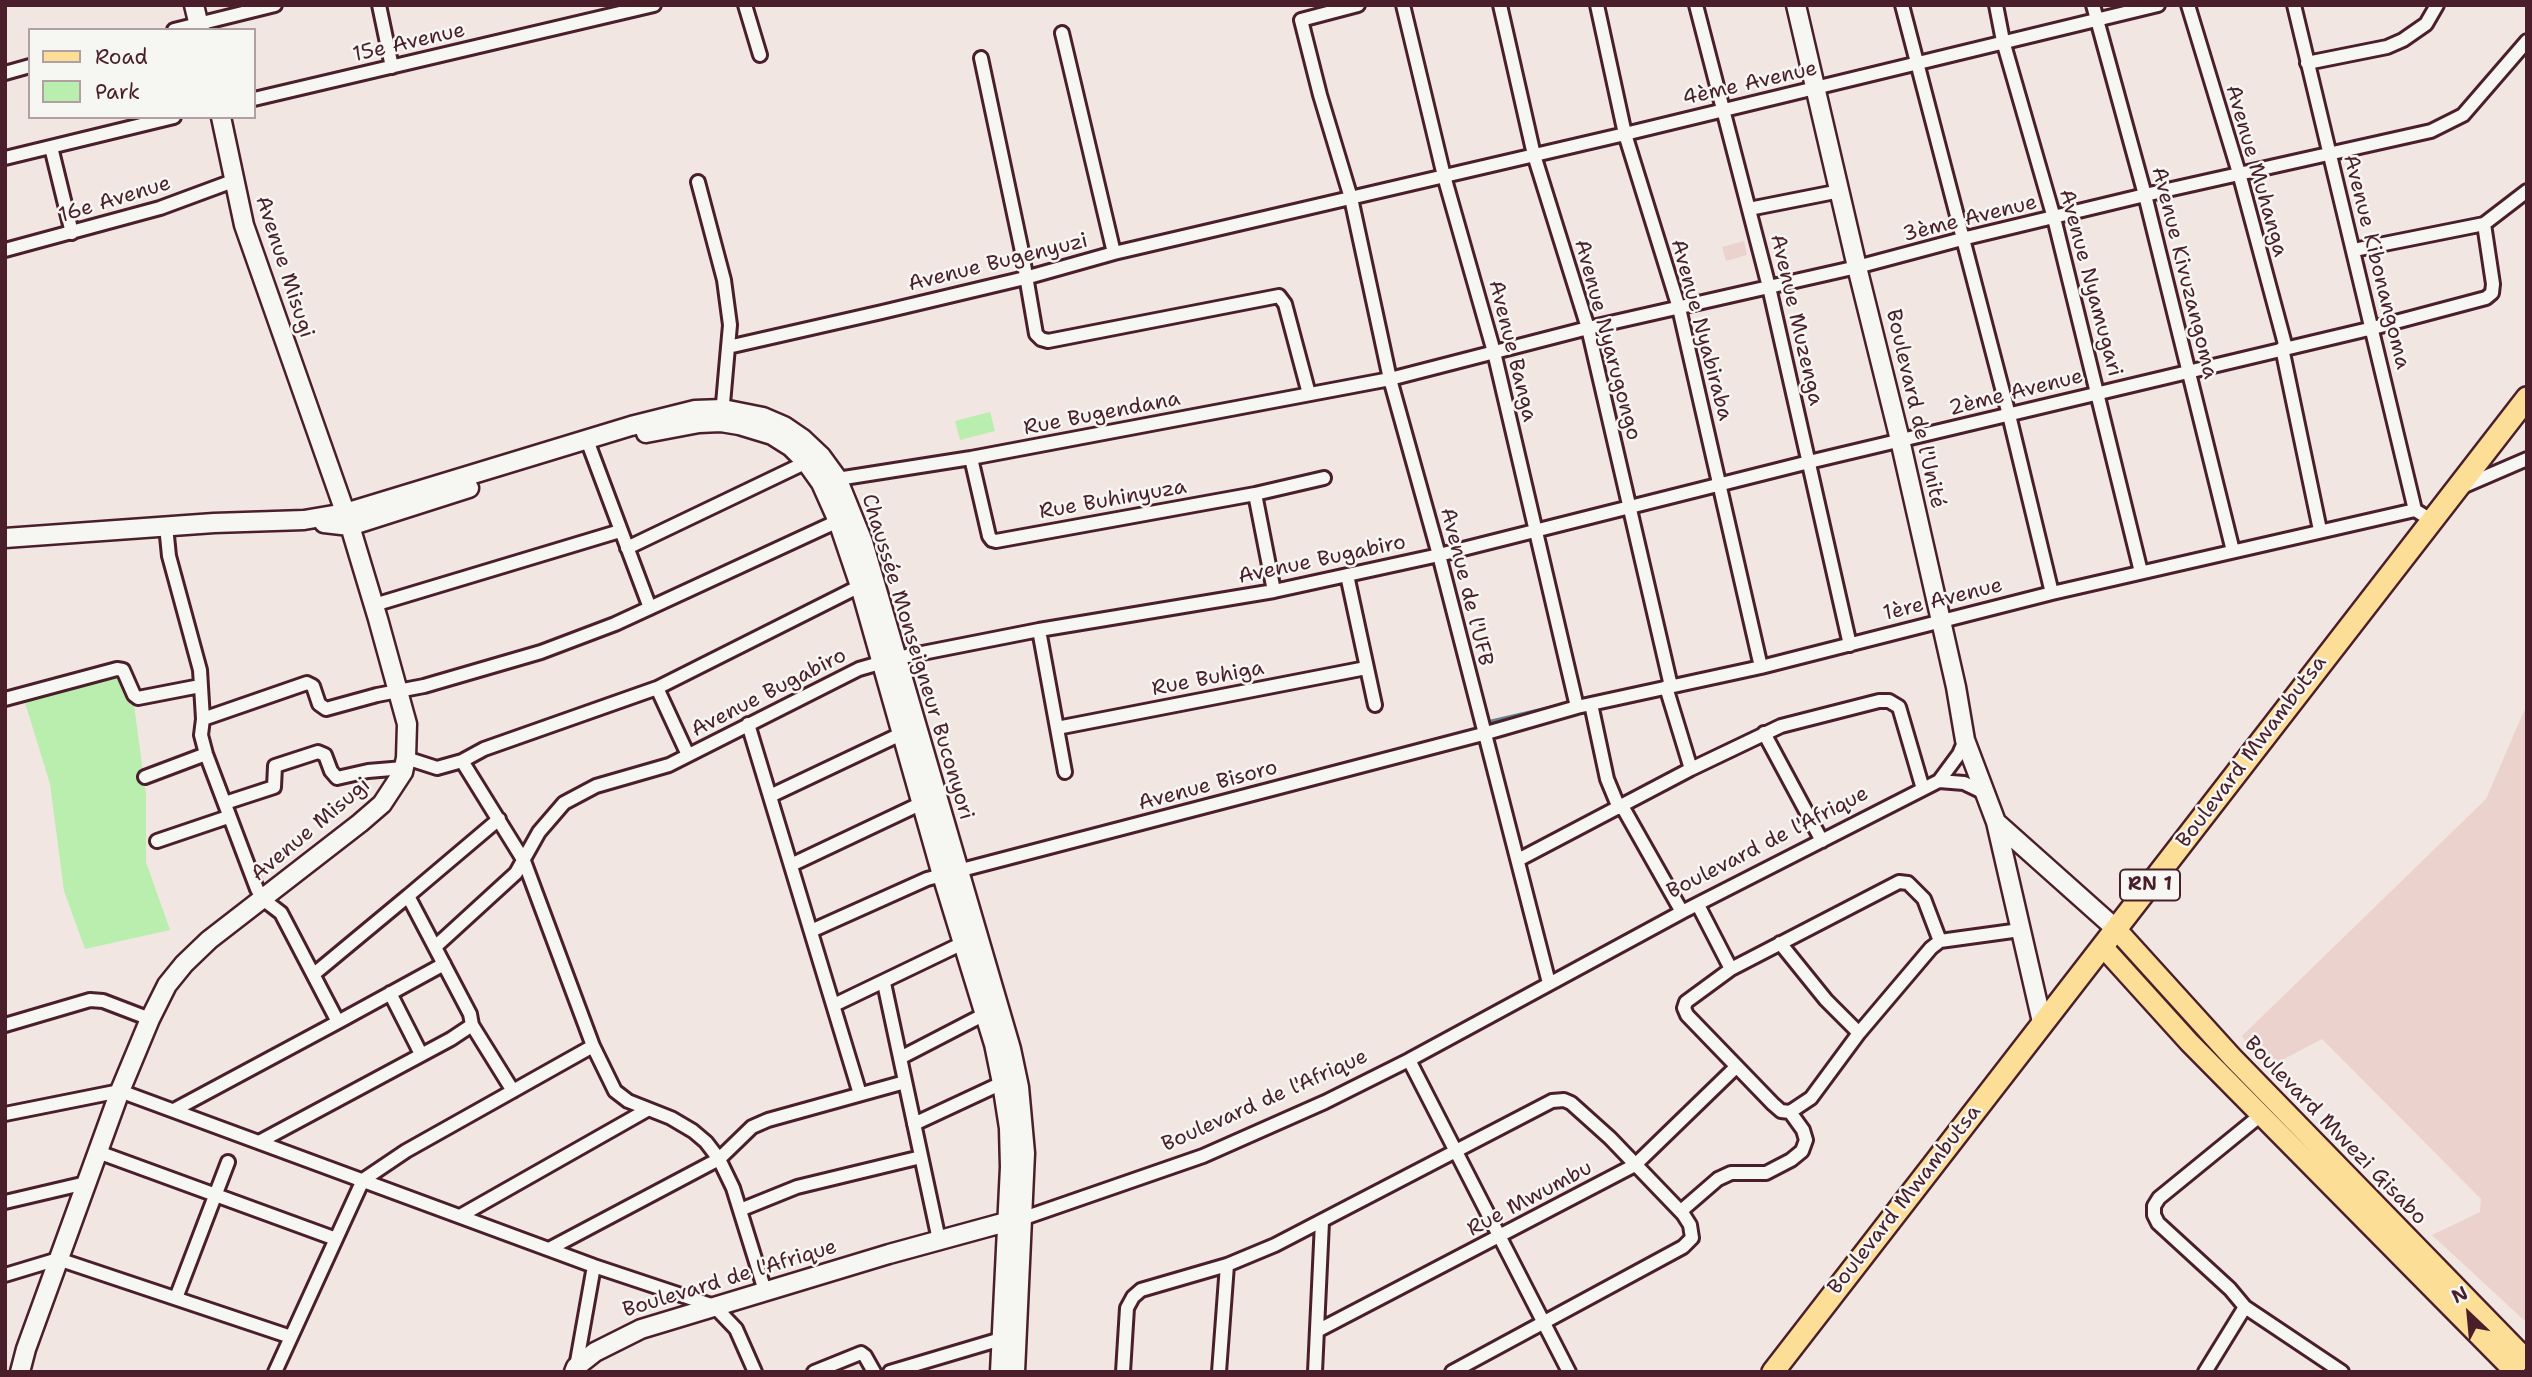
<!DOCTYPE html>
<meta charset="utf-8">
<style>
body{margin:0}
#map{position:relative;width:2532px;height:1377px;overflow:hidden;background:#f1e6e1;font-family:"Shantell Sans",sans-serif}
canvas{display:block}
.frame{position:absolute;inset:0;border:7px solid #4a1f2b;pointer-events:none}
.legend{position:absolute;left:28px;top:28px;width:228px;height:91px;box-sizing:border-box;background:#f6f6f2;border:2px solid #b1a0a2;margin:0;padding:9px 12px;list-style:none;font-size:21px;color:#4a1f2b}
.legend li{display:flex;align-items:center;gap:14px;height:35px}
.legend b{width:35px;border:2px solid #b1a0a2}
.north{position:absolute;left:2434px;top:1279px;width:70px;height:70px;-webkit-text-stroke:5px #f6f6f2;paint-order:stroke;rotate:334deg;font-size:19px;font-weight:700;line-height:28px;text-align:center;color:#4a1f2b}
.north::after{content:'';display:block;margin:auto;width:24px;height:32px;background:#4a1f2b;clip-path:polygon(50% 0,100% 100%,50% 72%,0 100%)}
</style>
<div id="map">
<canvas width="2532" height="1377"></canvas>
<div class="frame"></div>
<ul class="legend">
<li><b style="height:9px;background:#fdde96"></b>Road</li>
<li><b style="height:19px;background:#baeeaf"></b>Park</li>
</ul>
<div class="north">N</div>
</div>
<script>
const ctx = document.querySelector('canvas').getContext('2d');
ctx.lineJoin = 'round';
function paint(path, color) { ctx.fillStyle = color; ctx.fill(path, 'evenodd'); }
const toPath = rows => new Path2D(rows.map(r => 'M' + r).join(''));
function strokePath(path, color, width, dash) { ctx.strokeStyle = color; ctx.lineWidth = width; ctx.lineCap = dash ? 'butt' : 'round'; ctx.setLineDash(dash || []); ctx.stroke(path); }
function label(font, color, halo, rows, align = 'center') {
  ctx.font = font + ' "Shantell Sans",sans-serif'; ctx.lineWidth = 5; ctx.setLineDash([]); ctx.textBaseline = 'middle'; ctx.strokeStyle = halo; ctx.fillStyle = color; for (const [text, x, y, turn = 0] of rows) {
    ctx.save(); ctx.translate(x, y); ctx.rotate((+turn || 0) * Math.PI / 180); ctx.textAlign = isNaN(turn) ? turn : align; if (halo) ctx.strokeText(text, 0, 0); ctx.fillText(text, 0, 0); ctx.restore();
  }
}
paint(toPath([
 [1744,241,1747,255,1726,261,1722,247],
 [2527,704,2527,1323,2432,1235,2480,1212,2481,1199,2322,1039,2265,1069,2242,1036,2486,799]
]), '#ebd2cc');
paint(toPath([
 [990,412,995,431,960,440,955,421],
 [129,667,146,795,146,862,170,930,85,949,64,891,50,784,23,696]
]), '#baeeaf');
strokePath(toPath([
 [1488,722,1634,688]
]), '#66858f', 3.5);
const street = toPath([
 [379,5,392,67],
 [745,5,760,55],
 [1358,5,1301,20,1320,95,1351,198,1390,379,1439,555,1549,983],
 [1403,5,1444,176,1494,352,1577,707],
 [1500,5,1534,155,1588,328,1671,686],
 [1597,5,1625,134,1679,308,1761,667],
 [1696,5,1769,287,1850,645],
 [1902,5,2009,415,2052,593],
 [1996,5,2003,41,2054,218,2141,572],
 [2093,5,2145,195,2233,551],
 [2188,5,2239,173,2286,348],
 [2294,5,2415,510,2431,520],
 [174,30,275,5],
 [1062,33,1114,253],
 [981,58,1021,247,1036,334,1041,339,1048,341,1279,296,1285,304,1309,394],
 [2307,63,2387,47,2403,40,2426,24,2437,5],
 [5,73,30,66],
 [254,99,654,5],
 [51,147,72,233],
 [5,158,174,117],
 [698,182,724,280,730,325,728,347],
 [1749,209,1840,191],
 [5,250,160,208,233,181],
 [2354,250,2484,224,2527,191],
 [2282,348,2320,530],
 [722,415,728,347,882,312,1025,278,1114,253,1625,134,2158,5],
 [587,440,650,608],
 [971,458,989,536,992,540,996,541,1255,494,1324,478],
 [831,480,971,458,1390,379,1588,328,1857,267,1962,239,2145,195,2431,131,2463,115,2527,41],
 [2462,487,2527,459],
 [1255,494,1274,591],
 [166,526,169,556,200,670,203,719,201,735,206,754,257,889,264,900,281,913,338,1022,174,1110],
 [627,548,813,459],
 [1347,575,1375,705],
 [374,605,620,531],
 [1039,630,1065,772],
 [1666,687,1691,769],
 [657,688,688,755],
 [5,699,117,669,123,670,134,695,138,698,200,686],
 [1591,704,1607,779,1619,808],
 [203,719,307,683,313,686,319,704,326,709,377,695,424,686,541,652,615,624,838,521],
 [748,724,860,1094],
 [1057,728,1366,668],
 [1764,733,1822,841],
 [462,761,484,749,657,688,860,586],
 [145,777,206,754],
 [1939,781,1964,783,1985,793],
 [770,796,903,733],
 [225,803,274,787,275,766,318,752,325,755,331,771,337,778,368,771,404,768],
 [1622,806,1682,912],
 [157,841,228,817],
 [1518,860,1691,769,1781,726,1879,701,1889,701,1899,707,1923,789],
 [791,865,922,803],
 [408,896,499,819],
 [1698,905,1731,969],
 [811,931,927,879,1483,734,1577,707,1761,667,2052,593,2415,510],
 [1780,943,1826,1000,1859,1033],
 [435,947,516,873,539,832,564,803,596,786,669,765,859,669,897,658,1039,630,1274,591,1439,555,1809,462,2373,328,2486,298,2492,293,2493,284,2484,224],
 [884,983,939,1240],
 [390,993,421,1054],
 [834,1005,963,943],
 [338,1022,444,964],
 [5,1025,90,1000,103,1001,150,1019],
 [472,1025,513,1091],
 [593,1046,615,1091,628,1101,671,1118,693,1131,706,1142,719,1159,733,1188,765,1291],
 [900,1058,985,1014],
 [1409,1060,1569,1372],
 [1790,1112,1781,1111,1773,1104,1687,1015,1684,1008,1686,1002,1731,969,1899,882,1908,883,1924,899,1940,941],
 [1790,1112,1811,1098,1859,1033,1931,948,1940,941,2020,930],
 [5,1114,120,1091,594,1266,714,1306,736,1329,755,1372],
 [2262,1114,2159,1198,2154,1206,2154,1215,2158,1223,2230,1289,2245,1307,2342,1372],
 [914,1124,1002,1083],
 [259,1142,451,1039,472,1025,470,1014,408,896,314,974],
 [98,1152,336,1239],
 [5,1202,86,1183],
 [740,1210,797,1187,921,1157],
 [1681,1211,1718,1179,1731,1173,1766,1173,1791,1160,1802,1151,1806,1140,1803,1130,1790,1112],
 [460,1216,647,1110],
 [1024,1218,1203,1156,1325,1102,1409,1060,1682,912,1939,781,1959,754,1965,740],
 [549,1249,719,1159,752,1127,768,1120,905,1082],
 [5,1275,58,1259,291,1337],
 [176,1298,228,1162],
 [1317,1331,1635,1165,1736,1067],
 [576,1367,594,1266],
 [275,1372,363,1180,406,1151,593,1046,524,861,462,761,437,768,406,758],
 [814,1372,861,1353,865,1356,874,1372],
 [890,1372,1001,1339],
 [1123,1372,1127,1308,1133,1297,1141,1290,1227,1265,1275,1245,1552,1101,1564,1100,1571,1103,1610,1138,1683,1214,1690,1225,1692,1238,1683,1247,1452,1372],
 [1219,1372,1227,1265],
 [1315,1372,1322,1222],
 [2205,1372,2245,1307]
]);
const secondary = toPath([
 [194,5,200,30],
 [1796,5,1857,267,1900,440,1956,687,1965,740,1996,822,2042,1022],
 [646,433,699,423,721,422,739,425,772,435,791,447,806,462,821,483,838,521,860,586,942,875,994,1044,1002,1083,1009,1128,1010,1167,1000,1372],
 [324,523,350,526,469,488],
 [5,538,214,523,304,520,345,513,631,426,695,410,723,409,763,417,784,426,803,439,821,456,837,478,863,542,1011,1049,1019,1087,1025,1153,1015,1372],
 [1996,822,2116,929],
 [20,1372,26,1349,120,1091,150,1019,167,985,184,964,209,940,360,823,382,804,403,772,406,758,407,724,378,619,350,526,244,225,221,117],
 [574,1372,576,1367,595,1352,641,1329,889,1254,1017,1219]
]);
const primary = toPath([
 [2116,929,2232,1057,2527,1360],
 [2103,947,2189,1042,2515,1372]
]);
const highway = toPath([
 [1773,1372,2527,398]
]);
strokePath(street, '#4a1f2b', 18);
strokePath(secondary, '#4a1f2b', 23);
strokePath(primary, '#4a1f2b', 24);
strokePath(highway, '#4a1f2b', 26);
strokePath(street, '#f6f6f2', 12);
strokePath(secondary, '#f6f6f2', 18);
strokePath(primary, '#fdde96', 19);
strokePath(highway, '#fdde96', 21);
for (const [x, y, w] of [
 [2150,885,60]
]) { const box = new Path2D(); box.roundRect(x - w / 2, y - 15.5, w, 31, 5); ctx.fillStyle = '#f6f6f2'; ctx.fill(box); strokePath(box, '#4a1f2b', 2); }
label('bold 19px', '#4a1f2b', null, [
 ["RN 1",2150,885]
]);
label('21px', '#4a1f2b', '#f6f6f2', [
 ["15e Avenue",409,43,-13],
 ["4ème Avenue",1750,84,-13],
 ["Avenue Muhanga",2256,171,74],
 ["16e Avenue",115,200,-17],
 ["3ème Avenue",1970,219,-14],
 ["Avenue Kibonangoma",2376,262,76],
 ["Avenue Bugenyuzi",998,263,-14],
 ["Avenue Misugi",284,267,72],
 ["Avenue Kivuzangoma",2184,273,76],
 ["Avenue Nyamugari",2090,283,75],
 ["Avenue Muzenga",1796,320,77],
 ["Avenue Nyabiraba",1701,330,75],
 ["Avenue Nyarugongo",1607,340,75],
 ["Avenue Banga",1512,351,76],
 ["2ème Avenue",2016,393,-14],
 ["Boulevard de l'Unité",1915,409,77],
 ["Rue Bugendana",1102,414,-11],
 ["Rue Buhinyuza",1113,500,-10],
 ["Avenue Bugabiro",1322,560,-12],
 ["Avenue de l'UFB",1466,587,76],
 ["1ère Avenue",1943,600,-14],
 ["Chaussée Monseigneur Buconyori",917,657,73],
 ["Rue Buhiga",1208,679,-11],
 ["Avenue Bugabiro",769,693,-27],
 ["Boulevard Mwambutsa",2252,752,-53],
 ["Avenue Bisoro",1208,786,-15],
 ["Avenue Misugi",311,830,-40],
 ["Boulevard de l'Afrique",1768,843,-27],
 ["Boulevard de l'Afrique",1265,1101,-24],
 ["Boulevard Mwezi Gisabo",2335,1131,46],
 ["Rue Mwumbu",1530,1199,-28],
 ["Boulevard Mwambutsa",1905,1200,-52],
 ["Boulevard de l'Afrique",730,1279,-17]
]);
</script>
